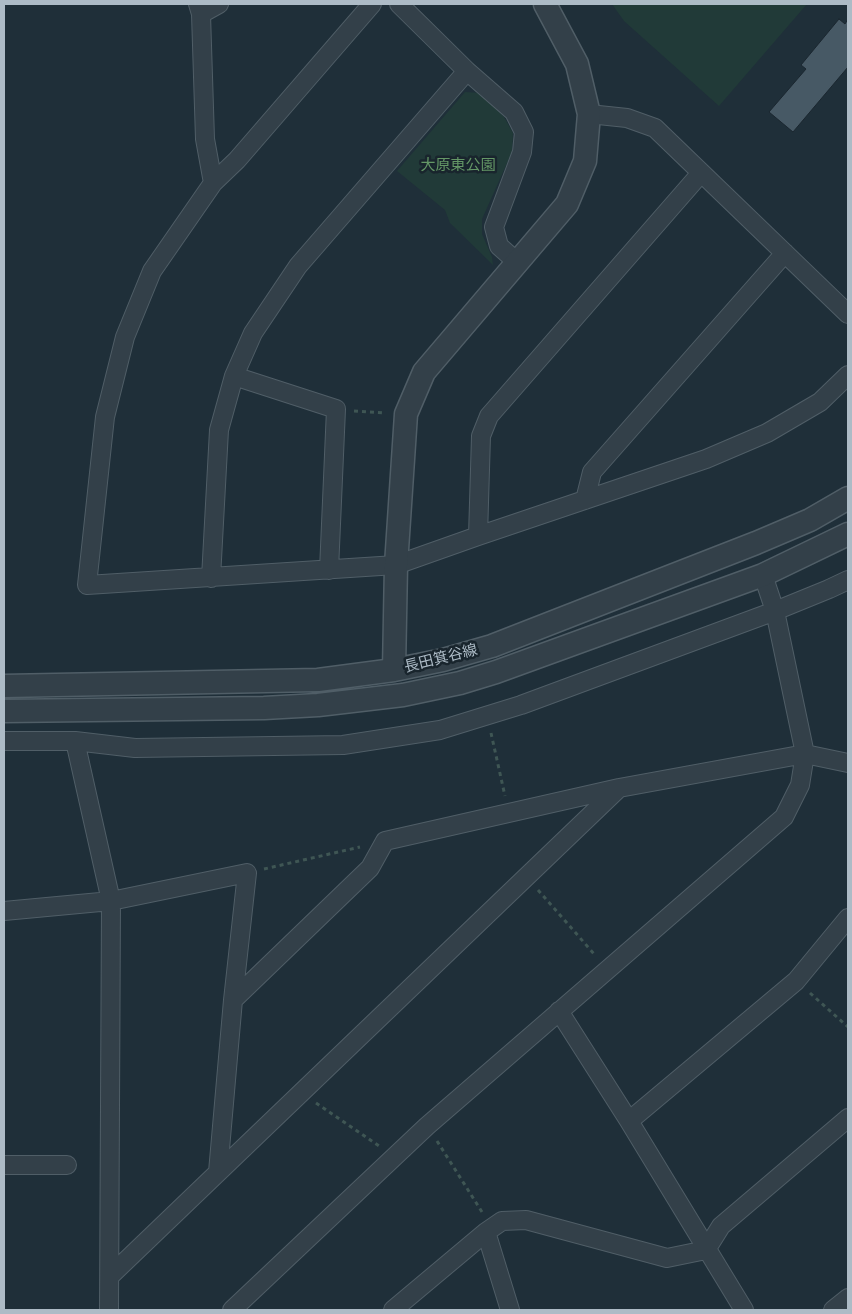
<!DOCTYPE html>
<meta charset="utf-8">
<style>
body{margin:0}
#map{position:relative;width:852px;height:1314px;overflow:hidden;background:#1f2f39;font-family:"Varela Round",sans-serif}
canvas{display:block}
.frame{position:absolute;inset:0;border:5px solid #adbbc6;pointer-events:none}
</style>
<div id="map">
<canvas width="852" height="1314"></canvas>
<div class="frame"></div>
</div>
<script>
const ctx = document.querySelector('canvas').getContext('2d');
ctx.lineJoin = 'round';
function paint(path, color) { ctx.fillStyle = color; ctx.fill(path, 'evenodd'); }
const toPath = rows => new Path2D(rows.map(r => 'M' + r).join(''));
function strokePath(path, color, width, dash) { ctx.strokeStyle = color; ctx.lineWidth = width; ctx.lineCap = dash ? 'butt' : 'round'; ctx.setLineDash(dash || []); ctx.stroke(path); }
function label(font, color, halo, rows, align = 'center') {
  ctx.font = font + ' "Varela Round","Noto Sans JP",sans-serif'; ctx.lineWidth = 5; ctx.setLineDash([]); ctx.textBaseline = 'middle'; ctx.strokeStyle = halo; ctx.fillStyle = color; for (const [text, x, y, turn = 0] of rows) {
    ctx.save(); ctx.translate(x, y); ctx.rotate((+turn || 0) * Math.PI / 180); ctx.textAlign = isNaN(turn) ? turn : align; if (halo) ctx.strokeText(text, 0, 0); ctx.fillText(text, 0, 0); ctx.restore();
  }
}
paint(toPath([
 [612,4,807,4,719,106,624,21],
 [465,92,482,93,504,117,513,133,512,152,482,219,482,234,492,257,493,265,450,223,445,210,397,171]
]), '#213a38');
const building = toPath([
 [839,19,845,24,848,19,848,67,793,132,769,112,806,69,801,65,839,19]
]);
paint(building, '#475965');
strokePath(building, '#1b2730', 1);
const minor = toPath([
 [198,4,201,14,205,139,213,183,152,271,125,337,105,417,87,585,396,565,478,536,706,459,767,433,820,402,848,375],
 [399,4,467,71,514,112,524,132,522,152,494,227,499,246,518,263],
 [201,14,219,4],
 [589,114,627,118,655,128,848,314],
 [213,183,237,160,372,4],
 [234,376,336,409,329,570],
 [585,500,592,472,785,253],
 [478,536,481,436,489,416,701,173],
 [211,578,219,430,234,376,253,333,298,266,467,71],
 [4,741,75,741,135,748,343,745,440,730,521,705,775,611,829,589,848,580],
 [75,741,111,901,109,1310],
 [4,911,111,901,247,873,233,1000,218,1172],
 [233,1000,370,868,385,841,619,788,805,754,848,763],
 [559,1011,629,1121,744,1310],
 [629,1121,796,981,848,918],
 [4,1165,67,1165],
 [486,1232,510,1310],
 [110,1276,619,788],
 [232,1310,427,1126,784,817,800,785,805,754,775,611,763,575],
 [393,1310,486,1232,502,1221,526,1220,667,1258,706,1250,721,1226,848,1118],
 [833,1310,848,1298]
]);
const tertiary = toPath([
 [394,670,396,565,406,414,424,372,567,204,585,161,589,114,577,64,545,4],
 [4,686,318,680,394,670,443,660,492,646,756,543,810,520,848,498],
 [4,711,264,708,318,705,403,695,460,683,496,672,763,575,848,534]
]);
strokePath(minor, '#505e67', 20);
strokePath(tertiary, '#505e67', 25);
strokePath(toPath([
 [354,411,385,413],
 [491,733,505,796],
 [264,869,360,847],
 [538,890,595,955],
 [810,993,848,1027],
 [316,1103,379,1146],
 [437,1141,482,1212]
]), '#3f5654', 3, [4, 4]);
strokePath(minor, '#334049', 18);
strokePath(tertiary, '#334049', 22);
label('15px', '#649766', '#19252d', [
 ["大原東公園",458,166]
]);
label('15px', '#adbbc6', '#19252d', [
 ["長田箕谷線",441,659,-14]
]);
</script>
